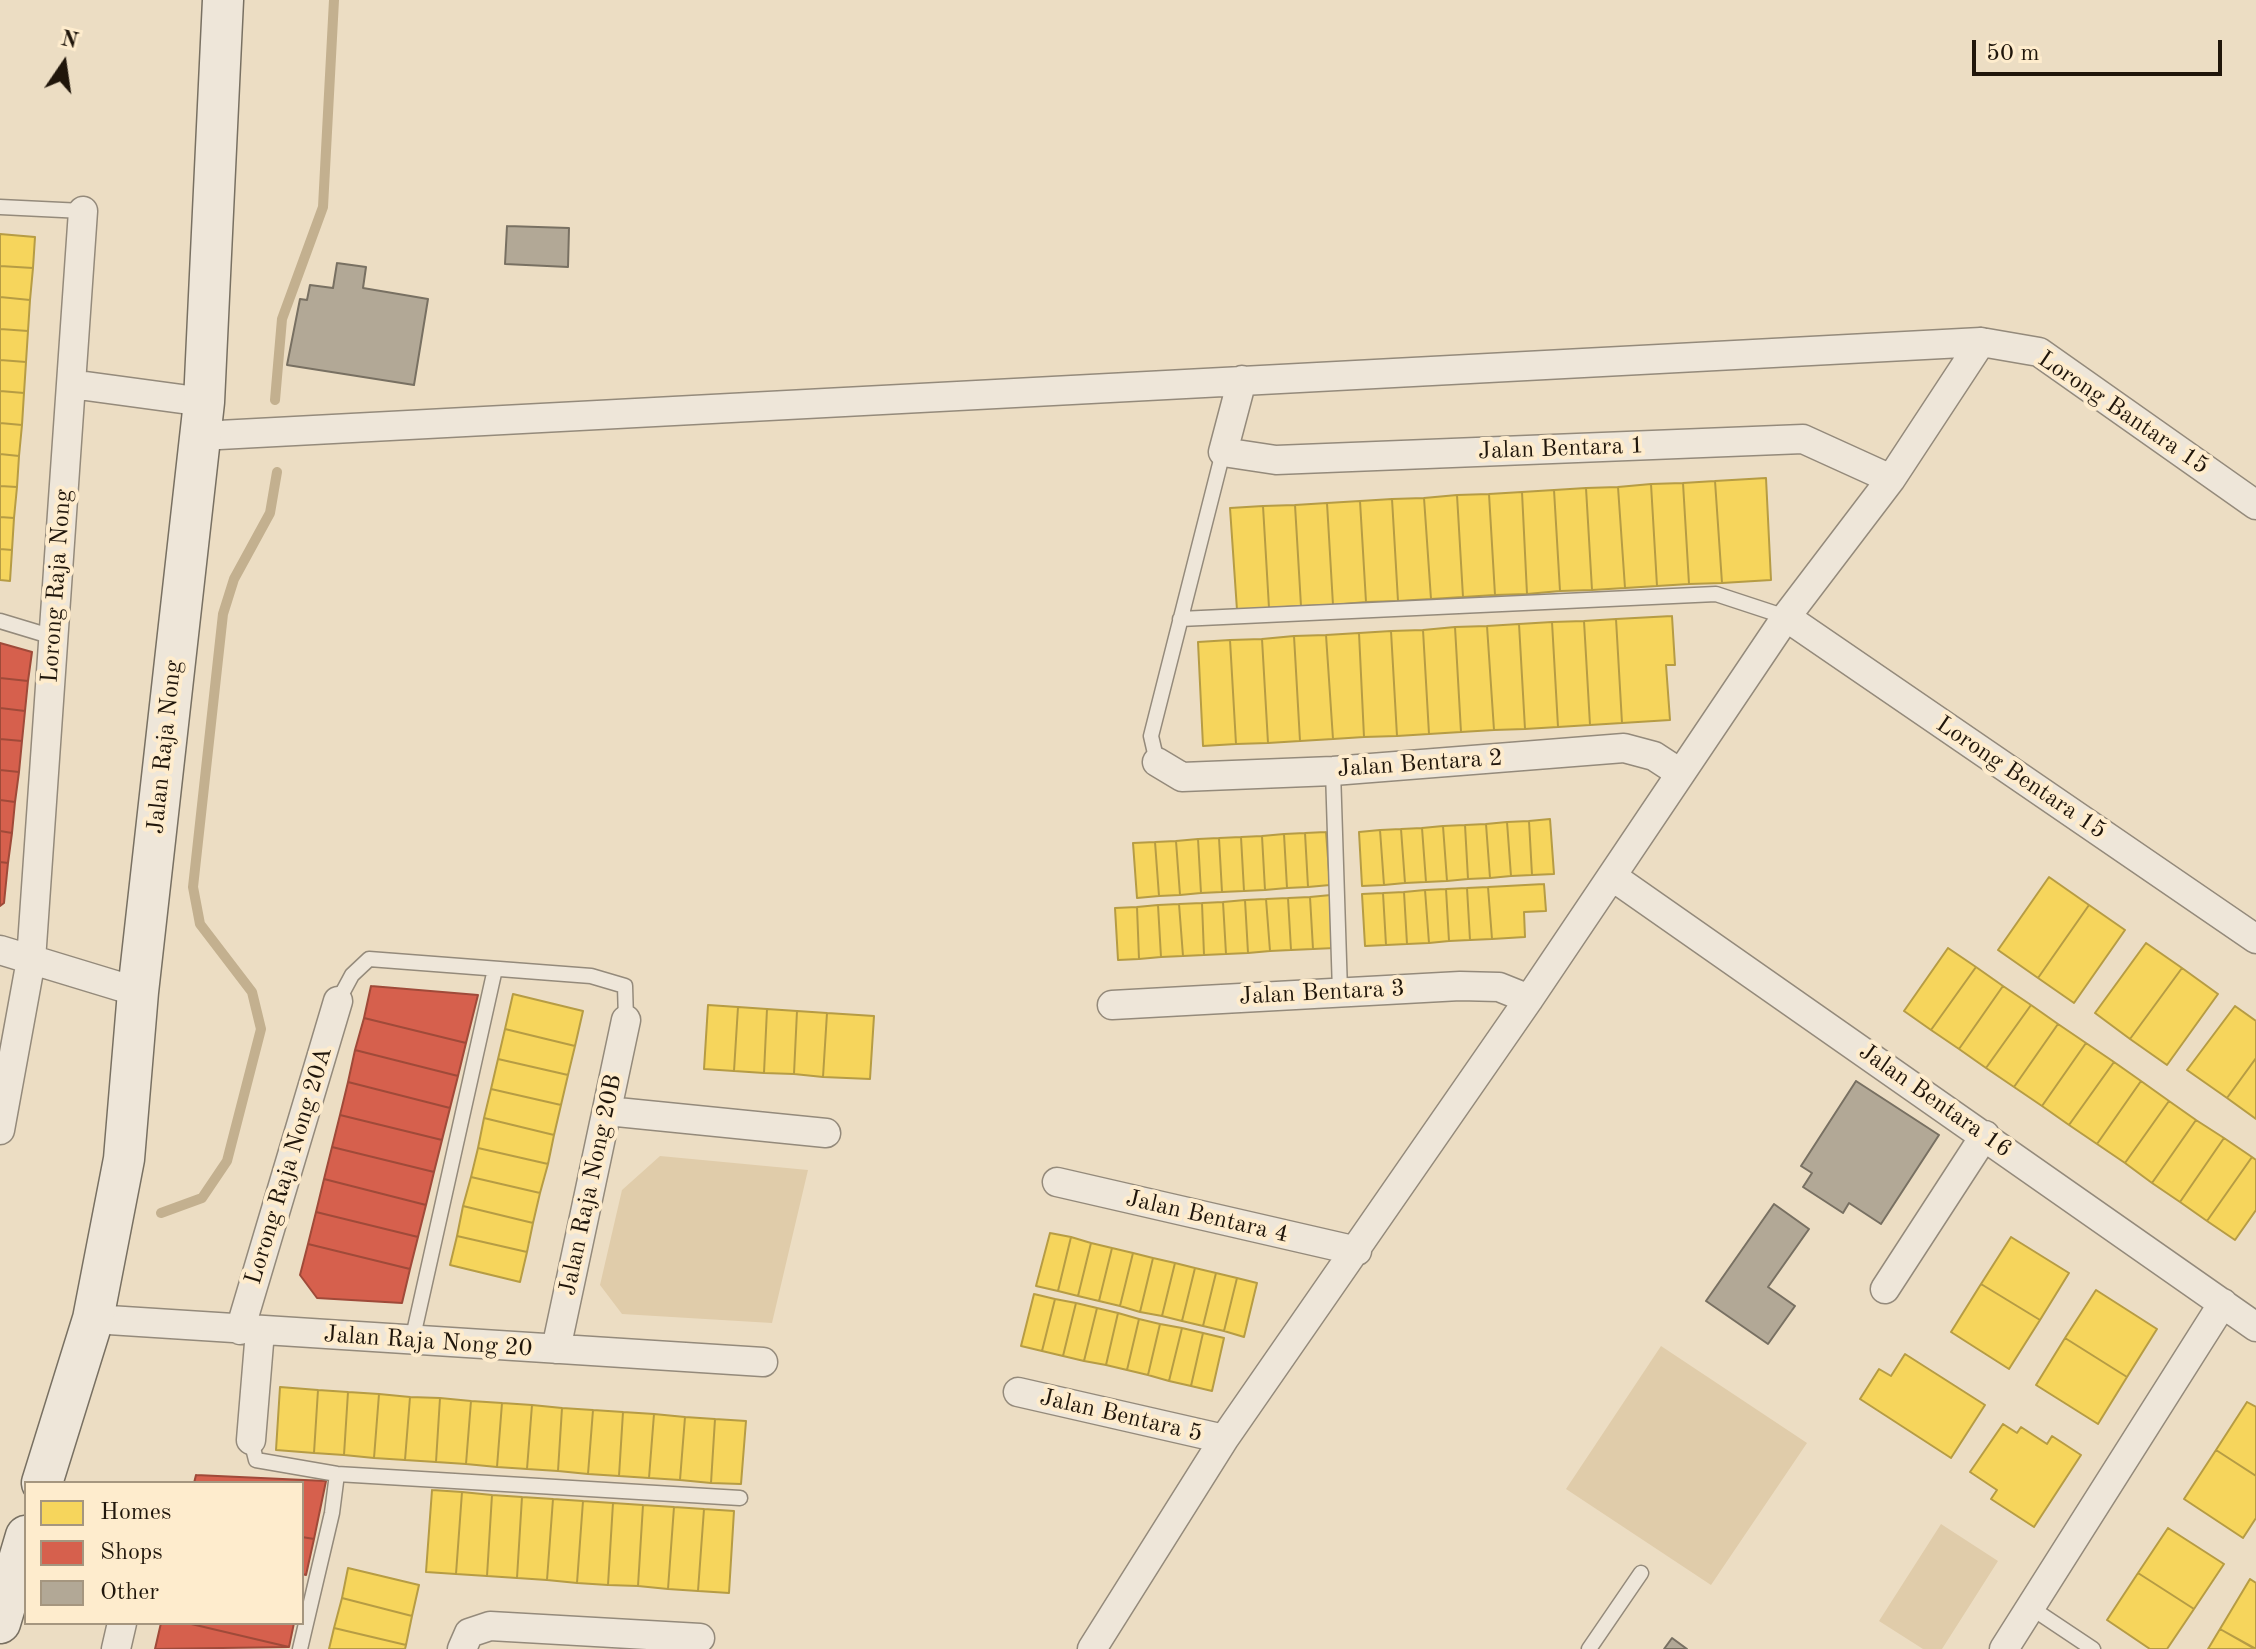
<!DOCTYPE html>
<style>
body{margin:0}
#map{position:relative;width:2256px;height:1649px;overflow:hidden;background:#ecddc3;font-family:"Old Standard TT",serif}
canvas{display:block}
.legend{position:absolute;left:24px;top:1481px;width:280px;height:144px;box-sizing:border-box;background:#feeccd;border:2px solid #a5967f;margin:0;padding:10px 14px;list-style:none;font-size:24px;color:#20160b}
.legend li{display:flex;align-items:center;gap:16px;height:40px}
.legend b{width:40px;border:2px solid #a5967f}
.north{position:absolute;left:24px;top:24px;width:80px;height:80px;-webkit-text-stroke:6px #feeccd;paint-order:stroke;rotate:13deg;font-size:22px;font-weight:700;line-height:32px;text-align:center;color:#20160b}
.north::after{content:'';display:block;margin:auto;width:28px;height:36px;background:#20160b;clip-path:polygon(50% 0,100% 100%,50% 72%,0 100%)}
.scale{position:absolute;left:1972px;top:40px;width:250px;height:36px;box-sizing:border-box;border:4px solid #20160b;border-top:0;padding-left:10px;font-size:24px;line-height:28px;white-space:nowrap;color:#20160b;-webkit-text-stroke:6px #feeccd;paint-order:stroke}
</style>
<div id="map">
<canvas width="2256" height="1649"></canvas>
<ul class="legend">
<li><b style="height:22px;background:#f6d55c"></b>Homes</li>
<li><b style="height:22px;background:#d6604d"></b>Shops</li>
<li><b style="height:22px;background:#b2a896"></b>Other</li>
</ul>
<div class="north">N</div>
<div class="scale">50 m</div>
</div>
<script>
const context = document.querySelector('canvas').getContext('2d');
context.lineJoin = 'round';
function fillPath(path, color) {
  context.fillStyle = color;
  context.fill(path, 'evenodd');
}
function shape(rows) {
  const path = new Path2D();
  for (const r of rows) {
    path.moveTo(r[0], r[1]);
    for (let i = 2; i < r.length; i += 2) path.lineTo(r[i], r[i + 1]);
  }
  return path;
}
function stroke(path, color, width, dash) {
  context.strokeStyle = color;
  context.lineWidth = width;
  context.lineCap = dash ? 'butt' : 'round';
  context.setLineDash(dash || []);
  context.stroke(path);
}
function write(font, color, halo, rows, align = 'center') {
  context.font = font + ' "Old Standard TT",serif';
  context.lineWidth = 8;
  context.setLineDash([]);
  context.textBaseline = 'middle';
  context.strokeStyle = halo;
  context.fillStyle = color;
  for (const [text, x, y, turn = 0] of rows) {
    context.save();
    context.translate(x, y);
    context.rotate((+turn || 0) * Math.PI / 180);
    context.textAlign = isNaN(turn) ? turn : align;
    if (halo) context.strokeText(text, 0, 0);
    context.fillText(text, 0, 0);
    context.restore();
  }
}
fillPath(shape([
 [660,1156,808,1170,772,1323,622,1314,600,1285,622,1190],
 [1661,1346,1807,1443,1711,1585,1566,1489],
 [1941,1524,1998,1561,1942,1649,1923,1649,1879,1621]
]), '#e0ccaa');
const homes = shape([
 [0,234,35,237,33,268,0,266,0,234],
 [0,266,33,268,30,300,0,297,0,266],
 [0,297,30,300,28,331,0,329,0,297],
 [0,329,28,331,26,362,0,360,0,329],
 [0,360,26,362,24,393,0,391,0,360],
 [0,391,24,393,22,425,0,423,0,391],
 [0,423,22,425,19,456,0,454,0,423],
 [0,454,19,456,17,487,0,486,0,454],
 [1766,478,1771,580,1722,583,1715,481,1766,478],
 [1715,481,1722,583,1689,584,1683,483,1715,481],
 [1683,483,1689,584,1657,586,1651,484,1683,483],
 [1651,484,1657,586,1625,588,1618,487,1651,484],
 [0,486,17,487,14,518,0,517,0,486],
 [1618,487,1625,588,1592,590,1586,488,1618,487],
 [1586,488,1592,590,1560,591,1554,490,1586,488],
 [1554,490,1560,591,1527,594,1522,492,1554,490],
 [1522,492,1527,594,1495,595,1489,494,1522,492],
 [1489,494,1495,595,1463,597,1457,495,1489,494],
 [1457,495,1463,597,1431,599,1424,498,1457,495],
 [1424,498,1431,599,1398,601,1392,499,1424,498],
 [1392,499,1398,601,1366,602,1360,501,1392,499],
 [1360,501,1366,602,1333,605,1327,503,1360,501],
 [1327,503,1333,605,1301,606,1295,505,1327,503],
 [1295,505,1301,606,1269,608,1263,506,1295,505],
 [1263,506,1269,608,1237,610,1230,508,1263,506],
 [0,517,14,518,12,550,0,549,0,517],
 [0,549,12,550,10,581,0,580,0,549],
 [1672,616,1675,665,1666,665,1670,720,1622,723,1616,619,1672,616],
 [1616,619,1622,723,1590,725,1584,621,1616,619],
 [1584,621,1590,725,1558,727,1552,622,1584,621],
 [1552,622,1558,727,1525,729,1519,624,1552,622],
 [1519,624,1525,729,1494,730,1487,626,1519,624],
 [1487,626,1494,730,1461,732,1455,627,1487,626],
 [1455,627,1461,732,1429,734,1423,630,1455,627],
 [1423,630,1429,734,1397,736,1391,631,1423,630],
 [1391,631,1397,736,1364,737,1359,633,1391,631],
 [1359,633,1364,737,1333,739,1326,635,1359,633],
 [1326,635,1333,739,1300,741,1294,636,1326,635],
 [1294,636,1300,741,1268,743,1262,639,1294,636],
 [1262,639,1268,743,1236,744,1230,640,1262,639],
 [1230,640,1236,744,1203,746,1198,642,1230,640],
 [1550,819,1554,874,1532,875,1529,821,1550,819],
 [1529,821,1532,875,1511,876,1507,822,1529,821],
 [1507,822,1511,876,1490,878,1486,824,1507,822],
 [1486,824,1490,878,1468,879,1465,825,1486,824],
 [1465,825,1468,879,1447,881,1443,826,1465,825],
 [1443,826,1447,881,1426,882,1422,828,1443,826],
 [1422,828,1426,882,1405,883,1401,829,1422,828],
 [1401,829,1405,883,1384,885,1380,830,1401,829],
 [1380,830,1384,885,1362,886,1359,832,1380,830],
 [1326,832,1330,885,1308,887,1305,833,1326,832],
 [1305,833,1308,887,1287,888,1284,834,1305,833],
 [1284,834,1287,888,1265,890,1262,836,1284,834],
 [1262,836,1265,890,1244,891,1241,837,1262,836],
 [1241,837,1244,891,1222,892,1219,838,1241,837],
 [1219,838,1222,892,1201,893,1198,839,1219,838],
 [1198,839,1201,893,1180,895,1176,841,1198,839],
 [1176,841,1180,895,1159,896,1155,842,1176,841],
 [1155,842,1159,896,1137,898,1133,843,1155,842],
 [2049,877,2089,905,2038,978,1998,950,2049,877],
 [1544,884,1546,911,1524,912,1525,937,1492,939,1488,887,1544,884],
 [1488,887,1492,939,1470,940,1467,888,1488,887],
 [1467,888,1470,940,1449,941,1446,889,1467,888],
 [1446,889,1449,941,1429,943,1425,890,1446,889],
 [1425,890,1429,943,1407,944,1404,892,1425,890],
 [1404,892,1407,944,1386,945,1383,893,1404,892],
 [1383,893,1386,945,1365,946,1362,894,1383,893],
 [1331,895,1335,948,1313,949,1310,897,1331,895],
 [1310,897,1313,949,1291,950,1288,898,1310,897],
 [1288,898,1291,950,1270,951,1266,899,1288,898],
 [1266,899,1270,951,1248,953,1245,900,1266,899],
 [1245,900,1248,953,1226,954,1223,902,1245,900],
 [1223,902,1226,954,1204,955,1202,903,1223,902],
 [1202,903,1204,955,1183,956,1179,904,1202,903],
 [1179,904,1183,956,1161,957,1158,905,1179,904],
 [1158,905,1161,957,1139,959,1137,907,1158,905],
 [2089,905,2125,930,2074,1003,2038,978,2089,905],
 [1137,907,1139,959,1118,960,1115,908,1137,907],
 [2146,943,2182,968,2130,1039,2095,1013,2146,943],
 [1948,948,1976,967,1931,1030,1904,1011,1948,948],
 [1976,967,2003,986,1959,1049,1931,1030,1976,967],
 [2182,968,2218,994,2167,1065,2130,1039,2182,968],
 [2003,986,2031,1005,1986,1068,1959,1049,2003,986],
 [513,994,583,1011,575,1046,505,1029,513,994],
 [708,1005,738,1007,734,1071,704,1069,708,1005],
 [2031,1005,2058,1024,2014,1087,1986,1068,2031,1005],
 [2235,1006,2256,1021,2256,1058,2227,1098,2187,1070,2235,1006],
 [738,1007,767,1009,764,1073,734,1071,738,1007],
 [767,1009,797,1011,794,1074,764,1073,767,1009],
 [797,1011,827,1013,823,1077,794,1074,797,1011],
 [827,1013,874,1016,870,1079,823,1077,827,1013],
 [2058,1024,2086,1043,2042,1106,2014,1087,2058,1024],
 [505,1029,575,1046,568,1075,498,1059,505,1029],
 [2086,1043,2114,1062,2069,1125,2042,1106,2086,1043],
 [2256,1058,2256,1119,2227,1098,2256,1058],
 [498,1059,568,1075,561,1105,491,1089,498,1059],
 [2114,1062,2141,1081,2097,1144,2069,1125,2114,1062],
 [2141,1081,2169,1101,2125,1163,2097,1144,2141,1081],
 [491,1089,561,1105,554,1135,484,1118,491,1089],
 [2169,1101,2196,1120,2152,1183,2125,1163,2169,1101],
 [484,1118,554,1135,548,1164,478,1148,484,1118],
 [2196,1120,2224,1138,2180,1202,2152,1183,2196,1120],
 [2224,1138,2252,1157,2207,1221,2180,1202,2224,1138],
 [478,1148,548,1164,540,1193,471,1177,478,1148],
 [2252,1157,2256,1160,2256,1210,2235,1240,2207,1221,2252,1157],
 [471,1177,540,1193,533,1223,463,1206,471,1177],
 [463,1206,533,1223,527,1252,457,1236,463,1206],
 [1050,1233,1071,1237,1058,1291,1036,1286,1050,1233],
 [457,1236,527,1252,520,1282,450,1265,457,1236],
 [1071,1237,1091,1243,1078,1296,1058,1291,1071,1237],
 [2011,1237,2069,1273,2040,1320,1981,1284,2011,1237],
 [1091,1243,1112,1248,1099,1301,1078,1296,1091,1243],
 [1112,1248,1133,1253,1120,1306,1099,1301,1112,1248],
 [1133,1253,1153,1258,1140,1312,1120,1306,1133,1253],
 [1153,1258,1175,1263,1162,1316,1140,1312,1153,1258],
 [1175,1263,1195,1268,1182,1321,1162,1316,1175,1263],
 [1195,1268,1216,1273,1203,1326,1182,1321,1195,1268],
 [1216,1273,1237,1278,1224,1331,1203,1326,1216,1273],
 [1237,1278,1257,1283,1244,1337,1224,1331,1237,1278],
 [1981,1284,2040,1320,2009,1369,1951,1332,1981,1284],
 [2096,1290,2157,1329,2127,1377,2065,1338,2096,1290],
 [1034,1294,1055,1299,1042,1351,1021,1346,1034,1294],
 [1055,1299,1076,1303,1063,1356,1042,1351,1055,1299],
 [1076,1303,1097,1308,1084,1361,1063,1356,1076,1303],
 [1097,1308,1118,1313,1106,1365,1084,1361,1097,1308],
 [1118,1313,1139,1319,1127,1370,1106,1365,1118,1313],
 [1139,1319,1160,1324,1148,1375,1127,1370,1139,1319],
 [1160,1324,1182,1328,1169,1381,1148,1375,1160,1324],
 [1182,1328,1203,1333,1191,1386,1169,1381,1182,1328],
 [1203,1333,1224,1338,1212,1391,1191,1386,1203,1333],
 [2065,1338,2127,1377,2098,1424,2036,1385,2065,1338],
 [1905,1354,1985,1405,1951,1458,1860,1399,1879,1369,1891,1376,1905,1354],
 [280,1387,318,1390,314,1453,276,1450,280,1387],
 [318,1390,348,1392,344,1455,314,1453,318,1390],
 [348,1392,379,1394,374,1458,344,1455,348,1392],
 [379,1394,410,1397,405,1460,374,1458,379,1394],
 [410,1397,440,1398,436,1462,405,1460,410,1397],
 [440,1398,471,1401,466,1464,436,1462,440,1398],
 [471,1401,502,1403,497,1467,466,1464,471,1401],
 [2247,1402,2256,1407,2256,1476,2216,1450,2247,1402],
 [502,1403,532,1405,527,1469,497,1467,502,1403],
 [532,1405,562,1408,558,1471,527,1469,532,1405],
 [562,1408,593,1410,588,1474,558,1471,562,1408],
 [593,1410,623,1412,619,1476,588,1474,593,1410],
 [623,1412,654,1414,649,1478,619,1476,623,1412],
 [654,1414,685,1417,680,1480,649,1478,654,1414],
 [685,1417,715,1419,711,1483,680,1480,685,1417],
 [715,1419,746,1421,741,1484,711,1483,715,1419],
 [2003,1424,2017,1433,2021,1427,2047,1444,2052,1436,2081,1455,2034,1527,1991,1499,1997,1490,1970,1472,2003,1424],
 [2216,1450,2256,1476,2256,1518,2243,1538,2184,1499,2216,1450],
 [432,1490,462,1492,456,1574,426,1572,432,1490],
 [462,1492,492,1495,487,1576,456,1574,462,1492],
 [492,1495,522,1497,517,1578,487,1576,492,1495],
 [522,1497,553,1499,547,1580,517,1578,522,1497],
 [553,1499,583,1501,577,1583,547,1580,553,1499],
 [583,1501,613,1503,608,1585,577,1583,583,1501],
 [613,1503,643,1505,638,1586,608,1585,613,1503],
 [643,1505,674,1507,668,1589,638,1586,643,1505],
 [674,1507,704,1509,698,1591,668,1589,674,1507],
 [704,1509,734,1511,729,1593,698,1591,704,1509],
 [2168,1528,2224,1564,2194,1609,2138,1573,2168,1528],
 [348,1568,419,1585,412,1616,342,1598,348,1568],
 [2138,1573,2194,1609,2167,1649,2150,1649,2107,1620,2138,1573],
 [2250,1579,2256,1583,2256,1649,2220,1629,2250,1579],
 [342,1598,412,1616,406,1645,334,1628,342,1598],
 [334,1628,406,1645,405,1649,329,1649,334,1628],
 [2220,1629,2255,1649,2208,1649,2220,1629]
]);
fillPath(homes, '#f6d55c');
stroke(homes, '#b69c44', 2);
const shops = shape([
 [0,643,32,652,28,681,0,678,0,643],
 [0,678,28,681,25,711,0,708,0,678],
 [0,708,25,711,22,741,0,739,0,708],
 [0,739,22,741,19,772,0,770,0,739],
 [0,770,19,772,15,802,0,800,0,770],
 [0,800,15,802,12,833,0,831,0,800],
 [0,831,12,833,8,863,0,862,0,831],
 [0,862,8,863,4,903,0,906,0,862],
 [371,986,478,995,466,1043,364,1018,371,986],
 [364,1018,466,1043,458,1076,355,1050,364,1018],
 [355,1050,458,1076,450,1108,348,1082,355,1050],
 [348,1082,450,1108,442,1140,340,1115,348,1082],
 [340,1115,442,1140,434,1172,332,1147,340,1115],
 [332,1147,434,1172,426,1205,324,1179,332,1147],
 [324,1179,426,1205,418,1237,316,1212,324,1179],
 [316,1212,418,1237,410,1269,308,1244,316,1212],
 [308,1244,410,1269,402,1303,317,1298,300,1275,308,1244],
 [196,1475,326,1481,314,1539,302,1537,302,1483,194,1483,196,1475],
 [302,1537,314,1539,306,1575,302,1574,302,1537],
 [161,1623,187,1623,289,1647,155,1649,161,1623],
 [187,1623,294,1623,289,1647,187,1623]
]);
fillPath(shops, '#d6604d');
stroke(shops, '#9f4a39', 2);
stroke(shape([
 [275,400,282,319,323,207,334,0],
 [161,1213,202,1198,227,1161,261,1029,252,992,200,924,193,887,223,614,234,579,270,513,277,472]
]), '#c3b08f', 10);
const building = shape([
 [507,226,569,228,568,267,505,264,507,226],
 [337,263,366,267,363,288,428,299,414,385,287,365,300,299,307,300,310,285,333,288,337,263],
 [1856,1081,1939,1135,1881,1224,1849,1203,1843,1213,1803,1187,1812,1173,1801,1166,1856,1081],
 [1774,1204,1809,1229,1768,1287,1795,1306,1768,1344,1706,1301,1774,1204],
 [1672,1638,1687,1649,1664,1649,1672,1638]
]);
fillPath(building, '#b2a896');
stroke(building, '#787062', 2);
const service = shape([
 [0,207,83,211],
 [1180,619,1716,594,1786,617],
 [0,621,53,637],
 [1157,762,1151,736,1223,452],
 [1333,771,1340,992],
 [338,1001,352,975,369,959,591,976,625,986,626,1020],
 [412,1341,495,969],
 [251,1440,256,1460,337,1474,740,1498],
 [2030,1607,2093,1649],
 [300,1649,332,1513,337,1474],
 [1589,1649,1641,1573]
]);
const minor = shape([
 [1242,380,1223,452,1276,460,1803,439,1891,479],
 [71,384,204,402],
 [200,436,1981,342,2039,352,2256,505],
 [1786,617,2256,939],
 [1157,762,1182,777,1333,771,1624,748,1654,756,1680,773],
 [1613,877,2256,1327],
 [0,950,138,992],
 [1112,1005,1460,986,1499,987,1529,999],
 [607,1111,826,1133],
 [0,1130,31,960,83,211],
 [1057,1182,1357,1251],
 [1885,1289,1985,1135],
 [93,1319,763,1362],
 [240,1330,338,1001],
 [556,1349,626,1020],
 [1018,1392,1224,1439],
 [251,1440,260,1331],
 [116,1649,122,1623],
 [462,1649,469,1633,490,1626,700,1638],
 [1092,1649,1224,1439,1529,999,1786,617,1891,479,1981,342],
 [2004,1649,2223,1303]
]);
const secondary = shape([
 [42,1483,93,1319,124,1159,138,992,204,402,223,0],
 [0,1623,26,1536]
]);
stroke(service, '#948a7b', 17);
stroke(minor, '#948a7b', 31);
stroke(secondary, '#787062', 43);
stroke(service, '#eee6d9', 14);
stroke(minor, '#eee6d9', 28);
stroke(secondary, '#eee6d9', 40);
write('24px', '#20160b', '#feeccd', [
 ["Lorong Bantara 15",2123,413,34],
 ["Jalan Bentara 1",1561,449,-2],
 ["Lorong Raja Nong",57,586,-86],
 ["Jalan Raja Nong",165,747,-84],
 ["Jalan Bentara 2",1420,764,-4],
 ["Lorong Bentara 15",2021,778,34],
 ["Jalan Bentara 3",1322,993,-3],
 ["Jalan Bentara 16",1935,1101,35],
 ["Lorong Raja Nong 20A",289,1166,-73],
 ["Jalan Raja Nong 20B",591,1185,-78],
 ["Jalan Bentara 4",1207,1217,13],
 ["Jalan Raja Nong 20",428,1342,4],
 ["Jalan Bentara 5",1121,1416,13]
]);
</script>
